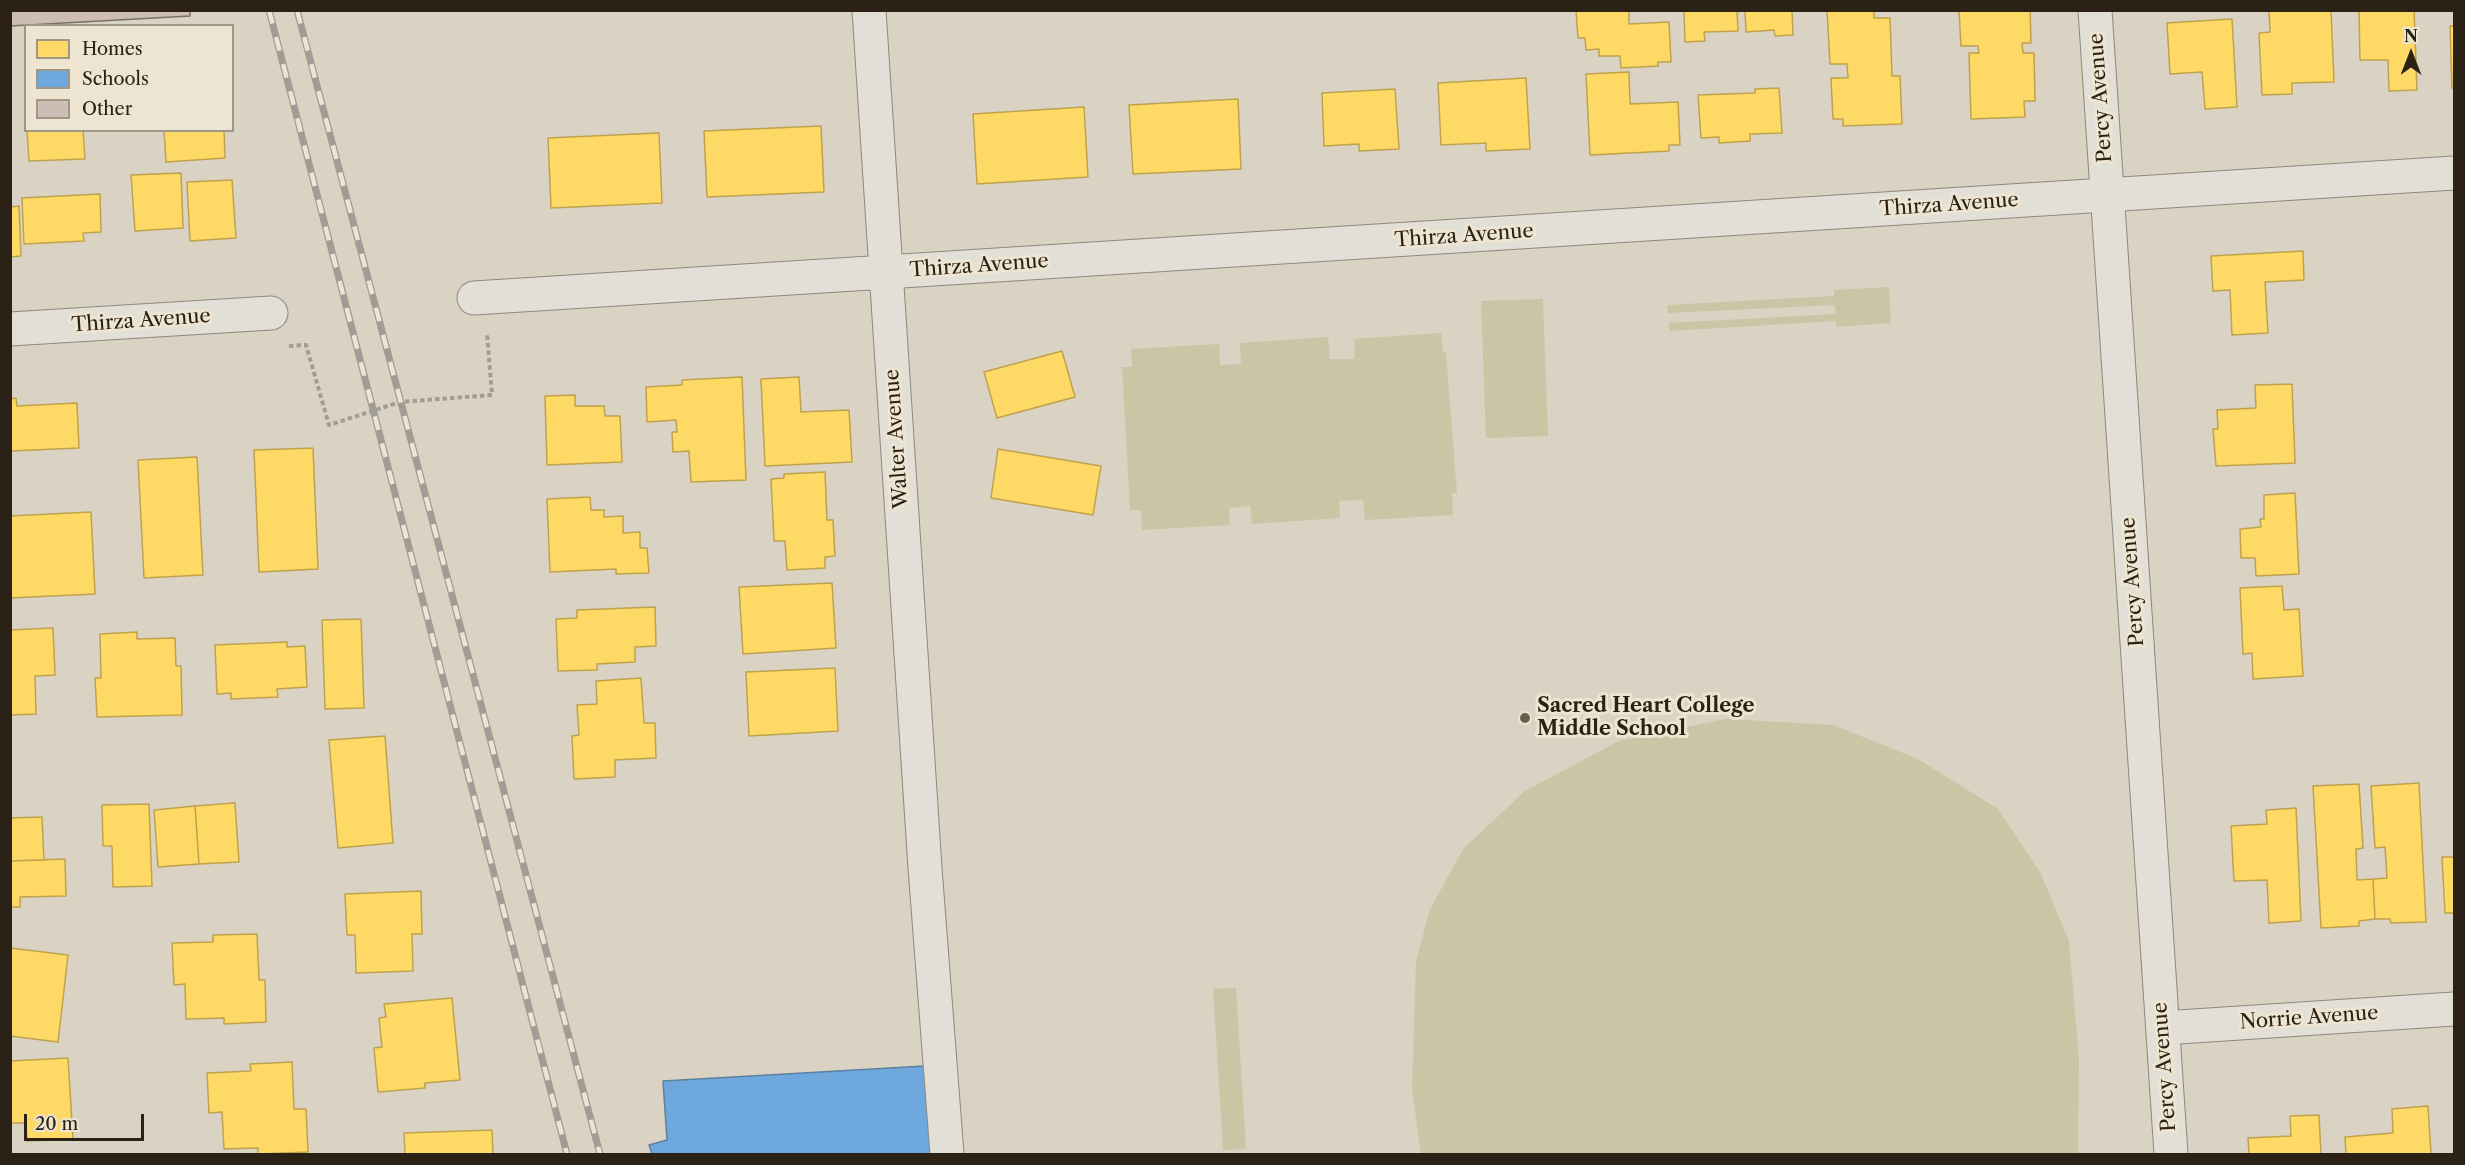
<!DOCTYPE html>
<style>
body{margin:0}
#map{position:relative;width:2465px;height:1165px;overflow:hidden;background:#dad2c3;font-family:"Libre Caslon Text",serif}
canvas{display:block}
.frame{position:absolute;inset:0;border:12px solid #2b2114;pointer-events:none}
.legend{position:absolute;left:24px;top:24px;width:210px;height:108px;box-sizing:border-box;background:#ede4d2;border:2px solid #9f9686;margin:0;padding:8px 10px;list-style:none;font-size:18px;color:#2b2114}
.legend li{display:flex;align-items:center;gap:12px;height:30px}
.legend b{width:30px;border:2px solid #9f9686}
.north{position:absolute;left:2381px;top:24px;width:60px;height:60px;-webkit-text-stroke:4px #ede4d2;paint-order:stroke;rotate:0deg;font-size:16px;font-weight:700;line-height:24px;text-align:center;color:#2b2114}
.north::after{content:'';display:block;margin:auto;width:21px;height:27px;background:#2b2114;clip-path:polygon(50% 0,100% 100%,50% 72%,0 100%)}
.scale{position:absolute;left:24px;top:1114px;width:120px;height:27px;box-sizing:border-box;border:3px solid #2b2114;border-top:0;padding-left:8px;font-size:18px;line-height:21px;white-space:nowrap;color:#2b2114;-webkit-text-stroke:4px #ede4d2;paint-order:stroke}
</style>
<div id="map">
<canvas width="2465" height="1165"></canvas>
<div class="frame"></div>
<ul class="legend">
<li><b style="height:16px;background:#ffd966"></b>Homes</li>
<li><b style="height:16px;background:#6fa8dc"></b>Schools</li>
<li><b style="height:16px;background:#cebdb4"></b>Other</li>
</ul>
<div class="north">N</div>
<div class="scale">20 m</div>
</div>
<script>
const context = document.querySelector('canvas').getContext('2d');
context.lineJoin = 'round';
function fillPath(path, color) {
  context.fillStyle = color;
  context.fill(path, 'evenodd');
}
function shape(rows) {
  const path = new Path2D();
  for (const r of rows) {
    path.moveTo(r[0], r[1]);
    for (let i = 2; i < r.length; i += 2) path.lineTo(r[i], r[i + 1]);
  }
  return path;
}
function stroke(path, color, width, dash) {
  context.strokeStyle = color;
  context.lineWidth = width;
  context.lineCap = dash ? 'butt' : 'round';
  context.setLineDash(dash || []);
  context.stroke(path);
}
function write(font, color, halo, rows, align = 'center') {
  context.font = font + ' "Libre Caslon Text",serif';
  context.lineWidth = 6;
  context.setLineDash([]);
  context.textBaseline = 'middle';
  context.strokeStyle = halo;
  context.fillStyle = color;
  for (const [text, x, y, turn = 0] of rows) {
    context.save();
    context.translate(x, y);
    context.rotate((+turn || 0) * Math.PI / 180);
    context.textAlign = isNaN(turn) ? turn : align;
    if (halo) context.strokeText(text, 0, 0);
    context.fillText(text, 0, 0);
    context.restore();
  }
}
fillPath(shape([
 [1889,287,1891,323,1836,327,1836,321,1669,331,1669,323,1835,314,1835,305,1668,313,1667,305,1834,296,1834,290],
 [1543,299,1548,436,1486,438,1481,301],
 [1441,333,1443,352,1446,352,1457,493,1452,493,1453,515,1365,520,1363,500,1339,501,1340,518,1252,524,1250,506,1229,508,1230,525,1142,530,1141,510,1130,510,1122,367,1132,367,1131,349,1219,344,1220,365,1241,364,1240,343,1328,337,1330,359,1355,359,1354,339],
 [1726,719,1833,725,1918,759,1998,809,2040,872,2069,941,2079,1060,2078,1154,1421,1154,1412,1089,1416,962,1430,909,1464,848,1525,791,1619,741],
 [1236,988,1246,1149,1223,1150,1213,989]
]), '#c8c6a5');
const homes = shape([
 [1576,10,1629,10,1629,24,1669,22,1671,62,1658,62,1658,66,1621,68,1620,56,1599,56,1599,49,1586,50,1585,38,1578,38,1576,10],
 [1684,10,1737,10,1738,31,1704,32,1705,41,1685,42,1684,10],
 [1745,10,1792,10,1793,35,1775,36,1774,30,1746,32,1745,10],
 [1827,10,1874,10,1874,18,1890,18,1892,76,1900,76,1902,124,1843,126,1843,119,1833,119,1831,78,1848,78,1847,64,1830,64,1827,10],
 [1959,10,2030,10,2031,43,2022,43,2023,53,2034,53,2035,101,2024,101,2025,117,1971,119,1969,53,1979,53,1978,46,1961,46,1959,10],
 [2269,10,2331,10,2334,82,2292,83,2292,94,2262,95,2259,33,2270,32,2269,10],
 [2359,10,2414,10,2417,90,2389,91,2388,60,2360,60,2359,10],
 [2232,19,2237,107,2205,109,2202,72,2170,74,2167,23,2232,19],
 [2450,26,2454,26,2454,88,2452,88,2450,26],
 [1629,72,1630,104,1678,102,1680,145,1669,145,1669,151,1590,155,1586,74,1629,72],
 [1526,78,1530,149,1486,151,1486,143,1441,145,1438,83,1526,78],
 [1779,88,1782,133,1750,134,1750,141,1719,143,1719,137,1701,138,1698,95,1755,93,1755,89,1779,88],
 [1395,89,1399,149,1359,151,1359,144,1324,146,1322,93,1395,89],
 [1238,99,1241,169,1133,174,1129,105,1238,99],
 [1084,107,1088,177,977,184,973,114,1084,107],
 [821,126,824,192,707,197,704,131,821,126],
 [27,130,83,130,85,159,29,161,27,130],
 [164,130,224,130,225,158,166,162,164,130],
 [659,133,662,203,551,208,548,138,659,133],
 [181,173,183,228,135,231,131,175,181,173],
 [232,180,236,238,190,241,187,182,232,180],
 [100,194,101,232,83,233,84,241,24,244,22,198,100,194],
 [19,206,21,256,10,257,10,207,19,206],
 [2303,251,2304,280,2265,282,2268,333,2232,335,2230,290,2213,291,2211,256,2303,251],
 [1062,351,1075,397,997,418,984,372,1062,351],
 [742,377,746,480,691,482,689,451,673,452,672,432,677,432,676,420,647,422,646,387,682,385,682,380,742,377],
 [799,377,801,412,849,410,852,462,765,466,761,379,799,377],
 [2292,384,2295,463,2216,466,2213,429,2218,429,2217,410,2256,408,2255,385,2292,384],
 [575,395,575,406,604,406,605,416,620,416,622,462,547,465,545,396,575,395],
 [16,398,17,406,77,403,79,448,10,451,10,399,16,398],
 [313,448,318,569,259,572,254,450,313,448],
 [998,449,1101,466,1093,515,991,498,998,449],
 [197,457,203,575,144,578,138,460,197,457],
 [825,472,827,520,833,520,835,556,825,557,825,568,787,570,785,541,774,541,771,479,784,478,784,474,825,472],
 [2295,493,2299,574,2256,576,2255,558,2241,558,2240,529,2261,527,2260,519,2264,519,2264,495,2295,493],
 [590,497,591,510,604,510,604,517,623,516,623,533,640,532,640,548,647,548,649,573,616,574,616,569,550,572,547,499,590,497],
 [91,512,95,594,10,598,10,516,91,512],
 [832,583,836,648,743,654,739,587,832,583],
 [2282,586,2284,610,2299,609,2303,676,2253,679,2252,653,2243,654,2240,588,2282,586],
 [655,607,656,646,635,647,635,662,597,664,597,670,558,671,556,619,577,618,577,610,655,607],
 [361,619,364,708,325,709,322,620,361,619],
 [53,628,55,675,35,676,36,714,10,715,10,630,53,628],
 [137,632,137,639,175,638,176,666,181,666,182,715,97,717,95,678,101,678,100,634,137,632],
 [287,642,287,647,305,646,307,687,277,689,278,697,231,699,231,693,217,694,215,645,287,642],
 [835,668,838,731,749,736,746,672,835,668],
 [641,678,644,723,655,723,656,758,615,760,615,777,574,779,572,736,579,735,577,705,597,704,596,681,641,678],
 [385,736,393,843,338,848,329,740,385,736],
 [2419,783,2426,922,2391,923,2390,919,2375,919,2373,879,2387,878,2385,847,2375,848,2371,786,2419,783],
 [2359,784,2363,848,2356,849,2357,880,2373,879,2375,919,2359,921,2359,926,2321,928,2313,786,2359,784],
 [235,803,239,862,199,864,195,806,235,803],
 [149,804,152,886,113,887,112,846,103,846,102,805,149,804],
 [195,806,199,864,158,867,154,810,195,806],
 [2296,808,2301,921,2269,923,2267,880,2234,881,2231,826,2267,824,2266,810,2296,808],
 [42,817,44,860,10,861,10,818,42,817],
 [2442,857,2454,857,2454,913,2445,913,2442,857],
 [65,859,66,896,20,897,20,907,10,907,10,861,65,859],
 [421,891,422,934,412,934,413,971,356,973,355,935,347,935,345,894,421,891],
 [257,934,259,980,265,980,266,1022,224,1024,224,1018,186,1019,185,984,174,985,172,943,213,942,213,935,257,934],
 [10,948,68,955,58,1042,10,1036,10,948],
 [452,998,460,1080,425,1083,425,1088,378,1092,374,1048,382,1047,379,1018,386,1017,384,1004,452,998],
 [68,1058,73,1139,27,1141,26,1123,10,1123,10,1061,68,1058],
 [292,1062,294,1109,306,1109,308,1152,258,1154,258,1148,224,1149,222,1112,209,1113,207,1073,251,1071,250,1064,292,1062],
 [2428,1106,2431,1154,2346,1154,2345,1137,2393,1133,2392,1109,2428,1106],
 [2319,1115,2321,1154,2249,1154,2248,1138,2291,1136,2290,1116,2319,1115],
 [492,1130,493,1154,405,1154,404,1133,492,1130]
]);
fillPath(homes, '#ffd966');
stroke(homes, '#bfa24d', 1.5);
const schools = shape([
 [925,1066,932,1154,652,1154,649,1145,667,1140,663,1081,925,1066]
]);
fillPath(schools, '#6fa8dc');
stroke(schools, '#5b80a0', 1.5);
const building = shape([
 [10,10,190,10,190,16,10,26,10,10]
]);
fillPath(building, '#cebdb4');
stroke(building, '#767067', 1.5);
const minor = shape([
 [869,10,925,868,947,1154],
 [2095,10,2171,1154],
 [474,298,2454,173],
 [10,329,271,313],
 [2163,1028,2454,1009]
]);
stroke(minor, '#8e887e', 35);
stroke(shape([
 [289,346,306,345,329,425,400,402,492,395,487,333]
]), '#a19d96', 4, [4.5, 3]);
stroke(minor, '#e2dfd7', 33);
const rail = shape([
 [269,10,567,1154],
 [297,10,600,1154]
]);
stroke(rail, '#a19d96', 7);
stroke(rail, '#ede4d2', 4.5, [14]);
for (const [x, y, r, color] of [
 [1525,718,6,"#685f51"]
]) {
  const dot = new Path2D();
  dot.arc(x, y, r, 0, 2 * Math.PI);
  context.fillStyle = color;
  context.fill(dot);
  stroke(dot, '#ede4d2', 2);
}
write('20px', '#2b2114', '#ede4d2', [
 ["Percy Avenue",2101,98,-94],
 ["Thirza Avenue",1949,205,-4],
 ["Thirza Avenue",1464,236,-4],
 ["Thirza Avenue",979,266,-4],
 ["Thirza Avenue",141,321,-4],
 ["Walter Avenue",897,439,-94],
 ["Percy Avenue",2133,582,-94],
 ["Norrie Avenue",2309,1018,-4],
 ["Percy Avenue",2165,1067,-94]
]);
write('bold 20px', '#2b2114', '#ede4d2', [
 ["Sacred Heart College",1537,706],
 ["Middle School",1537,729]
], 'left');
</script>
